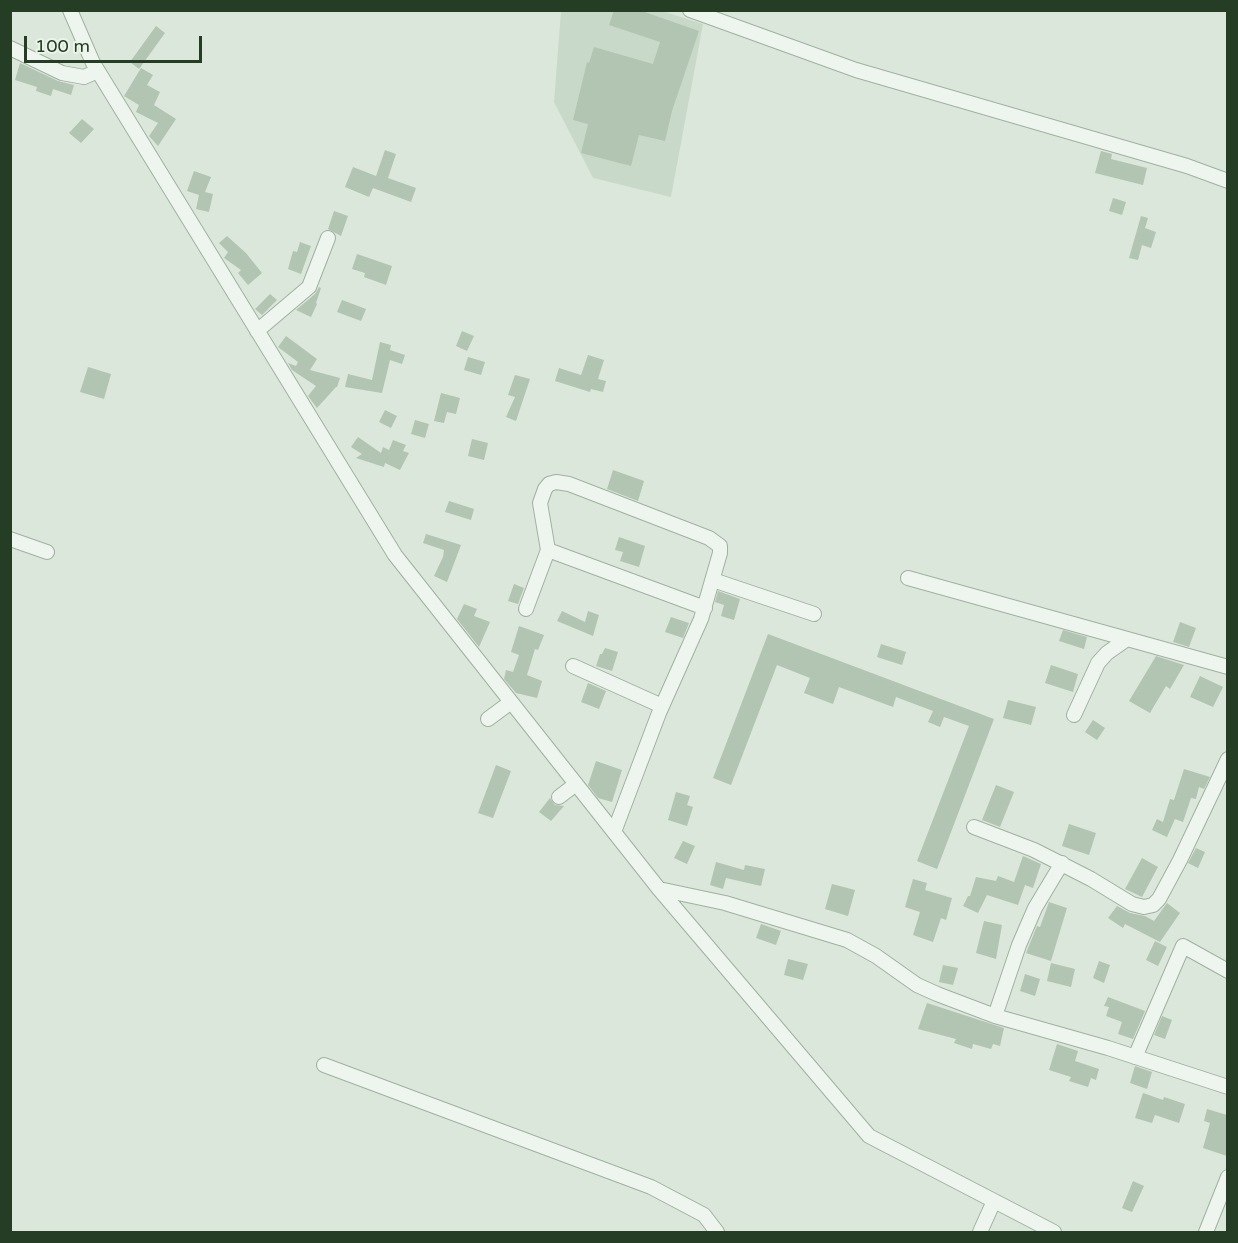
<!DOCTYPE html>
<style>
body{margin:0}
#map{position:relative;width:1238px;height:1243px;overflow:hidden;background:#dbe7db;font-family:"Varela Round",sans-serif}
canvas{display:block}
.frame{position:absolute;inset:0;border:12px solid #243d24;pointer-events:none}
.scale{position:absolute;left:24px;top:36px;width:178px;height:27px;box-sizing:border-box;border:3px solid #243d24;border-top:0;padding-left:8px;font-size:18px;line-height:21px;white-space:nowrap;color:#243d24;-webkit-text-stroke:4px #eaf4ea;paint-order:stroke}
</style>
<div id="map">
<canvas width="1238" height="1243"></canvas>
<div class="frame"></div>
<div class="scale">100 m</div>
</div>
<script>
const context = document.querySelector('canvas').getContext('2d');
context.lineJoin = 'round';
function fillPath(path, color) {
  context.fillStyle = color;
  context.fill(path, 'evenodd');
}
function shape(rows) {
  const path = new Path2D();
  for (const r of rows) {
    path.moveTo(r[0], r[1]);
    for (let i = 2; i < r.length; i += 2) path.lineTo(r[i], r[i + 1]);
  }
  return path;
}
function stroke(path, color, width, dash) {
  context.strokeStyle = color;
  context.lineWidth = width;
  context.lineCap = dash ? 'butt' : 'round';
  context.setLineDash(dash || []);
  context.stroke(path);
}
fillPath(shape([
 [561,11,662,11,703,24,671,197,593,178,554,102]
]), '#c9d9c9');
fillPath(shape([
 [614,10,639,10,699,31,672,111,665,141,639,135,631,166,581,153,588,124,573,120,587,62,589,63,594,47,653,64,660,42,609,25],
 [156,26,165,33,139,69,130,62],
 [20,63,58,81,74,85,71,95,53,89,51,96,36,91,37,87,15,80],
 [141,68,153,75,147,85,160,92,154,105,176,119,158,146,149,136,158,123,136,112,139,105,124,96],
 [82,119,94,129,81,143,69,133],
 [385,150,396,154,388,178,416,188,411,202,373,188,369,197,345,187,353,167,376,176],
 [1101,151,1112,154,1111,159,1147,168,1143,185,1095,173],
 [194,171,211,177,205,192,213,194,209,212,196,209,199,195,187,191],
 [1113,198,1126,202,1122,215,1109,211],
 [334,211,348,216,341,236,328,229],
 [1141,216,1148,218,1145,228,1156,232,1151,248,1142,245,1138,260,1129,258],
 [227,236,246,253,262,273,248,285,238,273,241,270,224,258,228,252,219,243],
 [300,242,311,246,301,274,288,269,293,251,297,252],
 [357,254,392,266,386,285,364,277,365,273,352,269],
 [319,287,321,288,316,303,317,304,311,317,296,310,315,294],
 [270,294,277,300,262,315,255,309],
 [342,300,366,309,361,321,337,312],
 [462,331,474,336,467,351,456,346],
 [286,336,317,359,310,370,340,378,337,387,336,387,317,408,308,396,316,386,292,370,288,363,296,366,298,362,278,347],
 [380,342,391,345,390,350,405,355,402,364,390,360,382,393,345,387,348,374,372,380],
 [588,355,604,360,598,379,606,381,603,392,591,389,590,392,555,381,559,368,581,375],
 [468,357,485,362,481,375,464,370],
 [88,367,111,374,104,399,80,392],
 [515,375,530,379,516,421,506,417,515,397,508,395],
 [441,393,460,398,456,414,447,412,444,423,434,421],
 [385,410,397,416,391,428,379,422],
 [415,420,429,424,425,438,411,434],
 [358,437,381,453,383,447,389,450,393,440,406,445,403,451,409,453,400,470,385,463,384,467,356,458,362,454,351,447],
 [472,439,488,443,484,460,468,456],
 [613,470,644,481,638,501,607,489],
 [449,501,474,509,471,520,445,512],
 [426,534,461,545,447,582,434,576,443,557,444,550,423,543],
 [619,537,645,546,639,567,620,561,623,552,615,550],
 [514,584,524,588,518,604,508,601],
 [718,591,740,599,734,620,721,616,724,605,715,602],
 [464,604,477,609,474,616,490,622,479,647,457,619],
 [562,611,585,622,588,611,599,615,593,636,557,621],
 [671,617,689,623,683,638,665,632],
 [1180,622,1196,628,1189,647,1173,642],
 [519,626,544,635,538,650,535,649,527,675,542,681,537,698,516,693,504,679,506,670,513,672,519,655,511,652],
 [1063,630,1087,637,1084,649,1059,641],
 [768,634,994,719,937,869,917,861,969,726,944,717,940,727,928,722,933,711,896,697,893,707,839,687,833,704,804,693,810,678,777,665,731,785,713,778],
 [881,644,906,652,902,665,877,657],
 [605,648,618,652,612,671,596,666,600,654,602,654],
 [1156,656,1184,665,1170,689,1166,686,1150,713,1129,701],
 [1051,665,1078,674,1073,692,1045,683],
 [1200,676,1223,687,1213,707,1190,697],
 [588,683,606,691,599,709,581,702],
 [1008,700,1036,707,1031,725,1003,718],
 [1093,720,1105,728,1097,740,1085,732],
 [596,761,622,770,612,802,598,798,588,785],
 [496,765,511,771,493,818,478,813],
 [1184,769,1210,777,1204,789,1199,787,1196,799,1191,798,1183,822,1175,819,1167,837,1152,830,1157,819,1163,822,1170,799,1174,800],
 [996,785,1014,792,1000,827,982,820],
 [676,792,690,796,687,805,693,807,687,826,668,820],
 [550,798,555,805,564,806,551,821,539,812],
 [1069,824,1096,833,1089,855,1062,846],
 [683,841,695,846,687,864,674,858],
 [1196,848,1205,852,1198,868,1188,863],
 [1023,856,1041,864,1033,888,1025,885,1018,905,987,895,978,913,963,906,968,896,970,896,976,877,996,881,998,876,1014,882],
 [1142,858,1158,867,1142,897,1125,889],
 [716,862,744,870,745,865,765,869,761,886,726,878,723,889,710,885],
 [913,879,927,883,925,890,952,898,946,920,941,918,933,942,913,935,920,912,905,907],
 [832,884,855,890,848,916,825,909],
 [1049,902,1067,908,1051,961,1026,953,1037,926,1040,927],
 [1167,903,1180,913,1160,942,1125,924,1123,928,1108,918,1117,906,1130,913,1145,916,1154,921],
 [984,921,1002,925,996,959,976,953],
 [761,924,781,931,776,945,756,938],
 [1155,941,1167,947,1158,966,1146,960],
 [788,959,808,964,803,980,784,975],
 [1099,961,1110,965,1104,983,1093,978],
 [1051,963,1075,969,1071,987,1047,981],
 [943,965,958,968,953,985,939,982],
 [1025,974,1040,979,1035,996,1020,991],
 [1108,997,1145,1011,1133,1039,1118,1034,1122,1022,1106,1016,1109,1007,1104,1006],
 [927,1003,1004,1028,1000,1046,993,1044,991,1049,973,1044,972,1049,954,1043,956,1039,918,1029],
 [1162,1016,1172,1020,1165,1039,1154,1035],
 [1057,1044,1078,1051,1075,1061,1099,1069,1096,1080,1091,1078,1088,1087,1069,1081,1071,1077,1049,1070],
 [1135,1066,1152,1072,1147,1089,1130,1083],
 [1143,1093,1163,1100,1164,1097,1185,1104,1179,1123,1155,1115,1152,1123,1135,1118],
 [1207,1109,1227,1115,1227,1156,1203,1148,1210,1123,1204,1121],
 [1133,1181,1144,1186,1132,1212,1122,1208]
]), '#b2c4b2');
const minor = shape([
 [70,10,93,63,395,555,659,889,869,1136,1054,1232],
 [690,10,856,70,1187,166,1228,181],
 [10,48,62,73,84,77,98,71],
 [257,331,309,287,328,238],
 [10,539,47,552],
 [548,550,705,608],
 [908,578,1228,667],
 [713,580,814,614],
 [526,609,548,550,540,503,545,489,549,484,556,482,569,484,709,538,720,546,720,553,701,619,659,713,614,832],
 [573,666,662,706],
 [1074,715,1098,663,1107,653,1127,639],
 [488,719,511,702],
 [559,797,576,784],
 [974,827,1034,850,1091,879,1132,904,1144,907,1153,905,1159,899,1180,860,1228,759],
 [659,889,725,903,847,940,876,956,917,985,937,994,995,1016,1108,1048,1228,1087],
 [995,1016,1019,945,1035,908,1062,863],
 [1135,1057,1183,946,1228,971],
 [324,1065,651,1187,704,1215,717,1232],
 [980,1232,994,1201],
 [1206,1232,1228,1177]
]);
stroke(minor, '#a0b1a0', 16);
stroke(minor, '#eef5ee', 14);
</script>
